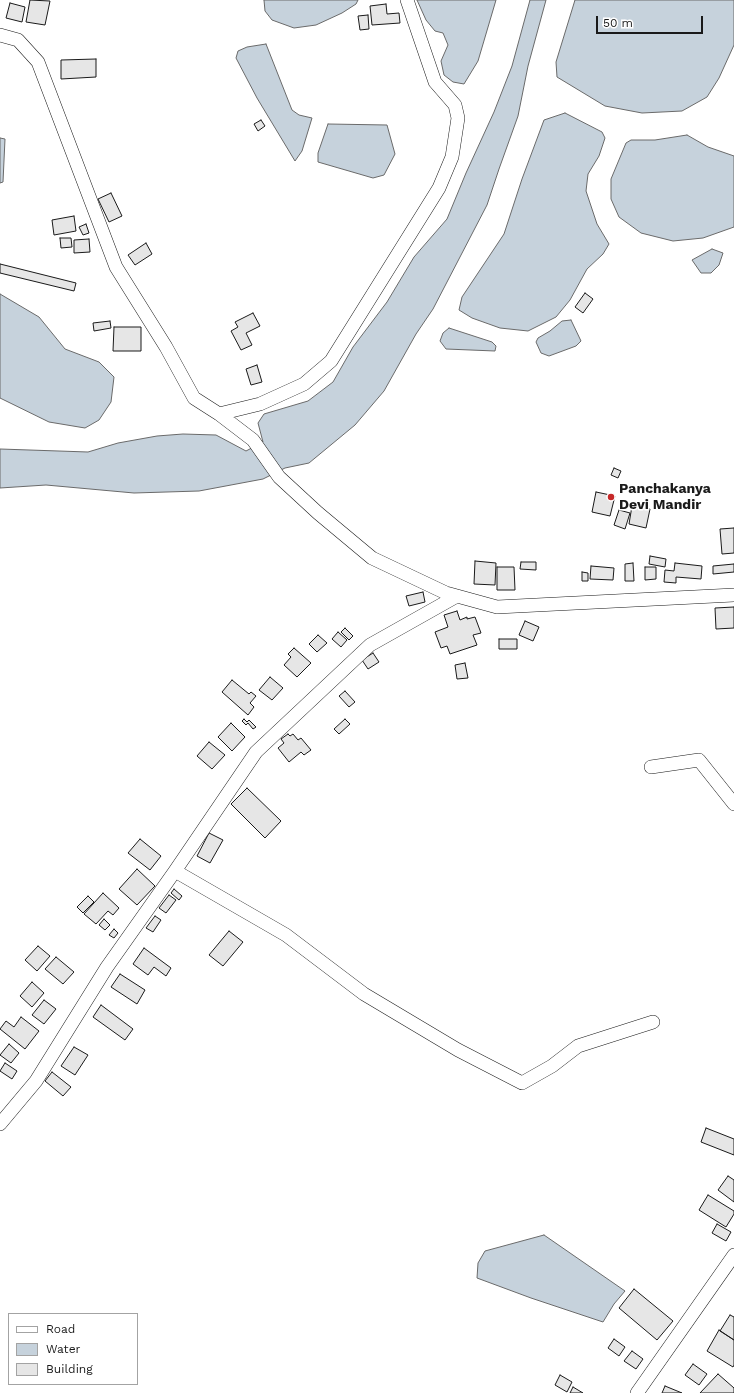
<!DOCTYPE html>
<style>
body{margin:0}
#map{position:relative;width:734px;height:1393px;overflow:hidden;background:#fff;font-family:"Work Sans",sans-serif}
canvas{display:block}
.legend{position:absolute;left:8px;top:1313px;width:130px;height:72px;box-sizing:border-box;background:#fff;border:1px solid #a3a3a3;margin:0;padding:5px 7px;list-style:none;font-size:12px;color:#1a1a1a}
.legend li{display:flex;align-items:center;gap:8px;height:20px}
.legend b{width:20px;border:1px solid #a3a3a3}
.scale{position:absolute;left:596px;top:16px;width:107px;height:18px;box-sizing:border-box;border:2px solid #1a1a1a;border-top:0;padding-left:5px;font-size:12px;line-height:14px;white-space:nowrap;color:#1a1a1a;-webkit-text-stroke:3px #fff;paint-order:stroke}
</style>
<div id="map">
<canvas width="734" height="1393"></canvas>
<ul class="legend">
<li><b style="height:5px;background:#fff"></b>Road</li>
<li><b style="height:11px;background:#c6d2dc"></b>Water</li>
<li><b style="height:11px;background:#e6e6e6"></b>Building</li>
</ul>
<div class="scale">50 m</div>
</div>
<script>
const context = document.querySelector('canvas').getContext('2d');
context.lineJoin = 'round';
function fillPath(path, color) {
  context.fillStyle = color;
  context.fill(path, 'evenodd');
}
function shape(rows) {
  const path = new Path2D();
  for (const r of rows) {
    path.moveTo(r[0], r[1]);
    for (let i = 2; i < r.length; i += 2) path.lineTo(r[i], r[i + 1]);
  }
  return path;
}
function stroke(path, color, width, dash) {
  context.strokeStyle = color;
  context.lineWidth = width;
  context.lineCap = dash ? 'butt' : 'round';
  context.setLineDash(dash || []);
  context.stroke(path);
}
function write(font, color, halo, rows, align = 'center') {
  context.font = font + ' "Work Sans",sans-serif';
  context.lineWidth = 3;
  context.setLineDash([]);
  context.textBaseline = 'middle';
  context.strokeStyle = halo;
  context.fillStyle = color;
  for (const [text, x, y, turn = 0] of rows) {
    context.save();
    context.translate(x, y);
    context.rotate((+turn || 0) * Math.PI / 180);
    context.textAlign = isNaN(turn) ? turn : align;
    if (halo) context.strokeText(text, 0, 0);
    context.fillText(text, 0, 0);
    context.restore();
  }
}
const water = shape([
 [264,0,358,0,356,4,342,13,316,25,294,28,272,20,265,11,264,0],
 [417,0,496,0,478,61,464,84,453,82,444,75,441,61,448,45,443,33,435,31,426,20,417,0],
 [530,0,546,0,528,66,518,116,499,169,487,205,433,309,416,334,384,391,355,425,309,463,285,468,263,479,199,491,134,493,46,485,0,488,0,449,88,452,118,443,157,436,183,434,216,435,246,451,263,442,258,423,264,414,308,401,333,382,353,347,387,302,414,257,447,219,466,173,494,112,512,66,530,0],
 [575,0,734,0,734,45,719,78,707,97,682,111,642,113,605,106,557,77,556,62,575,0],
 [266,44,292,110,299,115,312,118,302,151,295,161,257,98,236,58,238,51,247,47,266,44],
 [565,113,602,132,605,138,599,156,588,174,586,191,597,224,609,244,603,254,587,269,570,300,556,317,528,331,500,328,472,318,459,310,462,297,504,234,522,179,544,120,565,113],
 [328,124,387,125,395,154,384,175,373,178,318,162,318,153,328,124],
 [687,135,708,147,734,156,734,227,703,238,673,241,641,233,619,217,611,199,611,179,626,143,631,140,655,140,687,135],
 [0,138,5,139,3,182,0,183,0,138],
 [712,249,723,253,719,265,711,273,701,273,692,260,712,249],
 [0,294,39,317,65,349,99,362,114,377,111,402,99,420,85,428,49,422,0,398,0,294],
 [571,320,581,341,576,346,549,356,541,353,536,342,538,338,550,331,562,321,571,320],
 [449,328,492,342,496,346,495,351,446,349,440,341,443,333,449,328],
 [544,1235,625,1291,614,1304,603,1322,531,1298,477,1278,478,1263,485,1251,544,1235]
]);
fillPath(water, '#c6d2dc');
stroke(water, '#6a6a6a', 1);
const building = shape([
 [30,0,50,1,45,25,26,22,30,0],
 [10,3,25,7,22,22,6,18,10,3],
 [386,4,387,14,399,13,400,23,372,25,370,6,386,4],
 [368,15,369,29,360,30,358,16,368,15],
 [96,59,96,77,61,79,61,60,96,59],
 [261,120,265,126,258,131,254,124,261,120],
 [111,193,122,216,109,222,98,199,111,193],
 [74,216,76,231,54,235,52,220,74,216],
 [86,224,89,233,83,235,79,227,86,224],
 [60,238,71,238,72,247,61,248,60,238],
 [89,239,90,252,74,253,74,240,89,239],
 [146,243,152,254,135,265,128,255,146,243],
 [0,264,76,283,74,291,0,273,0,264],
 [585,293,593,299,583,313,575,307,585,293],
 [253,313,260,326,246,333,252,345,241,350,231,331,238,327,235,322,253,313],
 [110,321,111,328,94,331,93,323,110,321],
 [114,327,141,327,141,351,113,351,114,327],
 [257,365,262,382,251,385,246,369,257,365],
 [614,468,621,471,618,478,611,475,614,468],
 [596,492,615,496,610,516,592,512,596,492],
 [632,506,650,509,646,528,629,524,632,506],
 [619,510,630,513,625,529,614,525,619,510],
 [734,528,734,553,722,554,720,529,734,528],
 [650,556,666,559,665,567,649,564,650,556],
 [475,561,496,563,495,585,474,584,475,561],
 [521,562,536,562,536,570,520,569,521,562],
 [633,563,634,581,625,581,625,564,633,563],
 [675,563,702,566,701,579,676,577,676,583,664,582,665,570,674,571,675,563],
 [734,564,734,572,713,574,713,566,734,564],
 [591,566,614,568,613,580,590,579,591,566],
 [497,567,514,567,515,590,497,590,497,567],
 [645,567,656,567,656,579,645,580,645,567],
 [582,572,588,573,588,581,582,581,582,572],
 [423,592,425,602,409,606,406,596,423,592],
 [734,607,734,628,716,629,715,608,734,607],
 [457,611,460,620,467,617,467,619,475,617,481,633,473,635,477,645,450,654,447,646,441,648,435,632,448,627,444,615,457,611],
 [525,621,539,627,533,641,519,635,525,621],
 [345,628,353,636,349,640,341,632,345,628],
 [338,632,347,640,341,647,332,639,338,632],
 [318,635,327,643,317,652,309,644,318,635],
 [499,639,517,639,517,649,499,649,499,639],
 [294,648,311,663,297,677,284,665,291,657,288,654,294,648],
 [373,653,379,662,368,669,362,660,373,653],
 [465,663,468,678,457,679,455,665,465,663],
 [270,677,283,688,272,700,259,690,270,677],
 [232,680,249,694,251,692,256,696,250,703,254,707,248,715,222,692,232,680],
 [345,691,355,702,349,707,339,696,345,691],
 [244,719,247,722,249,720,256,727,253,729,248,723,246,725,242,721,244,719],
 [345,719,350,724,339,734,334,729,345,719],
 [231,723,245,737,232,751,218,737,231,723],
 [288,734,290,736,293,734,298,740,301,738,311,750,304,755,301,752,289,762,278,748,284,743,281,739,288,734],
 [209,742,225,755,212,769,197,756,209,742],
 [247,788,281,821,265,838,231,804,247,788],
 [209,833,223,840,210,863,197,856,209,833],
 [140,839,161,856,150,870,128,853,140,839],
 [137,869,155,886,137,905,119,889,137,869],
 [174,889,182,896,179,900,171,893,174,889],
 [103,893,119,908,113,915,108,911,96,924,84,914,103,893],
 [169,895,176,900,166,913,159,908,169,895],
 [88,896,94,902,83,913,77,907,88,896],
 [155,916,161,920,153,932,146,928,155,916],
 [104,919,110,925,105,930,99,925,104,919],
 [114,929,118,933,114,938,109,935,114,929],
 [229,931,243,942,223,966,209,955,229,931],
 [38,946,50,956,37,971,25,960,38,946],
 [144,948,171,968,166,976,154,967,148,975,133,964,144,948],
 [56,957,74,972,63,984,45,969,56,957],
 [120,974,145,990,137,1004,111,987,120,974],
 [32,982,44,993,32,1007,20,996,32,982],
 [44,1000,56,1009,44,1024,32,1015,44,1000],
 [101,1005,133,1029,125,1040,93,1017,101,1005],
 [21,1017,39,1031,25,1049,0,1029,6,1021,14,1027,21,1017],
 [9,1044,19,1053,11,1063,0,1055,9,1044],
 [74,1047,88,1055,75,1075,61,1066,74,1047],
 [5,1063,17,1071,12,1079,0,1071,5,1063],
 [52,1072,71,1087,63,1096,45,1081,52,1072],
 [706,1128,734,1139,734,1155,701,1142,706,1128],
 [728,1176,734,1180,734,1202,718,1190,728,1176],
 [708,1195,734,1211,734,1214,726,1227,699,1210,708,1195],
 [717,1224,731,1232,726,1241,712,1233,717,1224],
 [634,1289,673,1321,657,1340,619,1308,634,1289],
 [730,1315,734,1317,734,1340,720,1331,730,1315],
 [719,1330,734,1340,734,1365,733,1367,707,1351,719,1330],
 [614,1339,625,1347,619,1356,608,1348,614,1339],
 [632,1351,643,1359,636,1369,624,1361,632,1351],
 [693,1364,707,1374,699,1385,685,1375,693,1364],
 [718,1374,734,1388,734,1393,700,1393,718,1374],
 [560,1375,572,1382,567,1392,555,1385,560,1375],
 [665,1386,682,1393,662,1393,665,1386],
 [573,1387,583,1393,570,1393,573,1387]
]);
fillPath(building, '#e6e6e6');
stroke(building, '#1a1a1a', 1);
const minor = shape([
 [0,35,18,40,38,62,116,267,166,347,194,398,219,414,253,440,279,477,318,513,372,558,446,593,497,607,734,595],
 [219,414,260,404,304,384,331,361,439,188,452,157,458,118,455,105,435,82,407,0],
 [651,767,699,760,734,804],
 [175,871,286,935,364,994,458,1050,522,1083,552,1066,578,1046,653,1022],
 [0,1124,36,1081,107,967,175,871,256,752,370,645,457,596],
 [637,1393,734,1255]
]);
stroke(minor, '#1a1a1a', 14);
stroke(minor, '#fff', 13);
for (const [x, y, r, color] of [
 [611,497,4,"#c62828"]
]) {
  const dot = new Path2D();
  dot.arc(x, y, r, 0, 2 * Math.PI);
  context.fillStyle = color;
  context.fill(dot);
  stroke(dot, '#fff', 1.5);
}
write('bold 14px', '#1a1a1a', '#fff', [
 ["Panchakanya",619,489],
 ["Devi Mandir",619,505]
], 'left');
</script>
